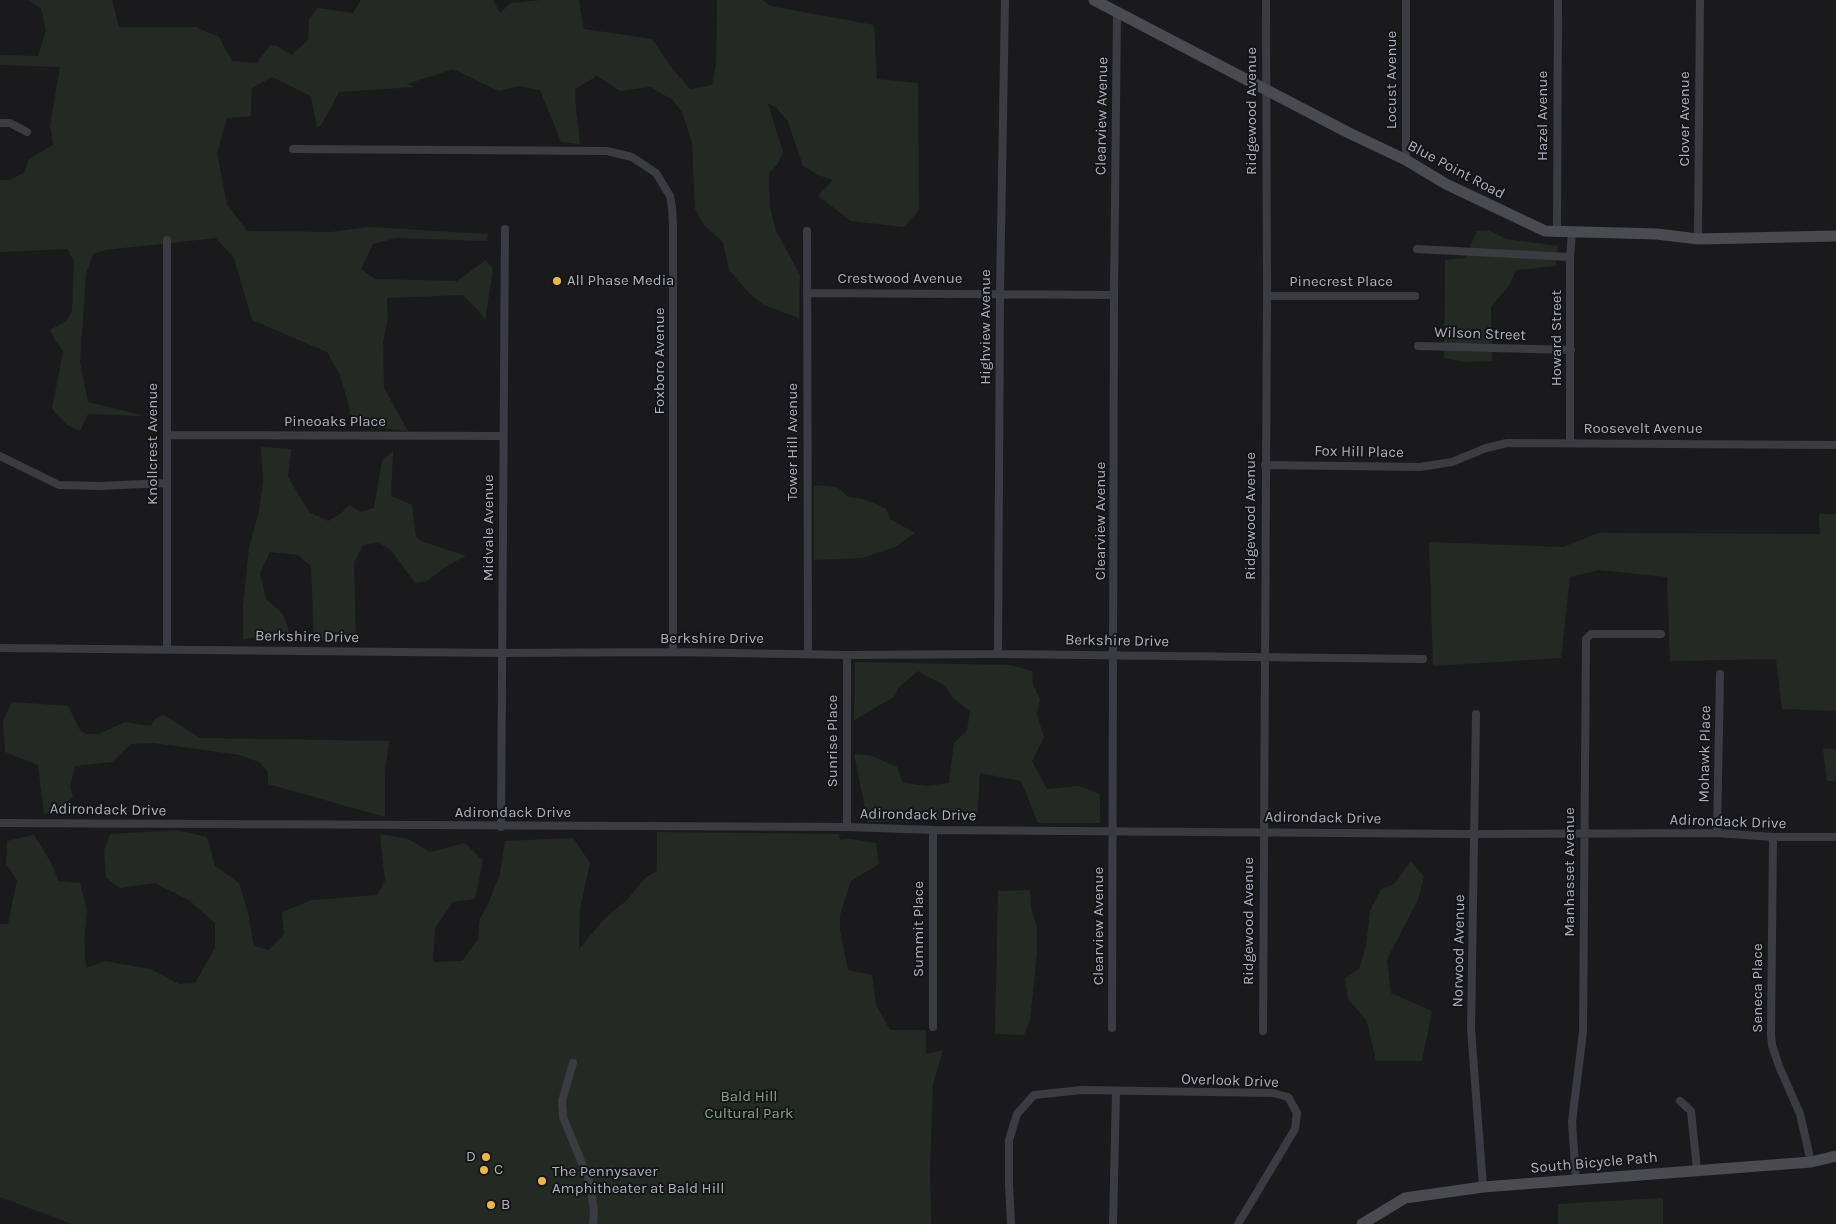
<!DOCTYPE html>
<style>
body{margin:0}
canvas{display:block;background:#1a1a1c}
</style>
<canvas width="1836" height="1224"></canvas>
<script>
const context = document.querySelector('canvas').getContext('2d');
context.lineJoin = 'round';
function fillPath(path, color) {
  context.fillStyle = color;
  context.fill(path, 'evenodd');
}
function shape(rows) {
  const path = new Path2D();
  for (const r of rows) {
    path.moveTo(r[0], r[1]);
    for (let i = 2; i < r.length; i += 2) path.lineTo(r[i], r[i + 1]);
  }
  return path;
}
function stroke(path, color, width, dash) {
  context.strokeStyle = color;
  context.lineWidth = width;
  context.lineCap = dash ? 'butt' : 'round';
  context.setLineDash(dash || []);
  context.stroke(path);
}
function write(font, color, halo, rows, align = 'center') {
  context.font = font + ' Karla,sans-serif';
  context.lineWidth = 4;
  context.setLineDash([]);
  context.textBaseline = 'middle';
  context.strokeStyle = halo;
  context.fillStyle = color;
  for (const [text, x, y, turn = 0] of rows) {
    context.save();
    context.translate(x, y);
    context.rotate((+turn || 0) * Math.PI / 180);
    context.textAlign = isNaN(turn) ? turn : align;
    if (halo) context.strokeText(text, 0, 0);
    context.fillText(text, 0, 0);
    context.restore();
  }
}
fillPath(shape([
 [27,0,112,0,119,27,196,27,219,37,232,61,257,63,270,45,277,46,292,55,308,40,309,19,318,8,353,13,361,0,493,0,500,13,511,3,541,0,579,0,584,29,652,39,671,67,690,89,712,85,716,63,717,0,763,0,770,6,874,25,877,79,918,83,919,210,904,227,851,221,818,196,833,180,818,175,803,166,788,122,776,107,768,104,783,152,779,162,769,173,770,207,776,231,800,275,799,318,764,305,750,294,729,270,723,242,704,225,695,209,692,143,682,112,673,100,650,87,620,91,597,76,575,89,576,110,580,144,561,142,540,90,518,86,499,91,453,69,407,84,415,87,339,92,322,124,317,128,311,96,272,77,252,88,251,116,227,118,217,153,227,204,247,231,331,232,369,227,488,234,487,241,396,238,373,244,361,269,375,279,457,281,486,260,493,269,485,320,477,309,463,295,387,298,388,317,383,342,384,388,408,431,351,425,349,406,340,375,327,352,252,320,234,258,216,238,105,250,93,254,86,274,80,362,88,402,145,416,88,414,80,431,67,425,52,409,63,351,55,340,50,330,66,321,72,311,74,261,67,249,0,252,0,180,10,180,25,172,29,159,53,145,50,126,60,67,0,65,0,55,38,56,46,30,41,8],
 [1489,230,1506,239,1558,246,1556,266,1516,270,1510,284,1491,307,1492,361,1466,362,1444,358,1445,260,1465,258,1477,231],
 [261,447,291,449,288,477,309,512,328,521,340,514,350,505,360,512,374,508,382,461,393,451,391,496,412,505,416,537,421,541,466,556,447,566,427,581,415,583,391,550,378,542,363,545,354,563,356,638,314,641,311,566,298,555,270,552,260,573,266,599,283,614,290,633,243,639,243,606,249,548,259,511,263,482],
 [814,485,837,487,848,497,863,499,878,505,886,509,890,519,915,533,895,547,863,558,814,560],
 [1819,514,1836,514,1836,711,1782,709,1776,659,1670,661,1667,577,1598,570,1570,577,1561,658,1433,666,1429,542,1563,547,1599,533,1820,534],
 [855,662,1010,665,1032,671,1033,685,1040,699,1037,715,1044,737,1032,761,1047,789,1079,786,1100,794,1100,823,1038,823,1021,781,980,773,977,820,868,822,854,754,872,756,897,767,903,783,928,786,949,783,954,743,967,730,970,711,952,697,945,686,918,671,899,687,894,697,854,720],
 [12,702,68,706,80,730,86,734,99,734,125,722,151,726,156,718,164,715,200,738,389,741,385,771,385,817,268,784,268,772,259,762,240,755,154,743,131,744,112,762,75,766,70,787,73,797,53,813,44,814,38,765,5,752,3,721],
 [1823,749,1836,749,1836,781,1827,781],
 [177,830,207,837,215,866,239,883,248,913,254,946,269,950,284,934,282,912,312,900,377,895,385,881,380,834,408,839,430,852,465,843,483,861,475,899,453,902,435,928,433,962,462,961,478,939,480,919,488,904,500,874,505,841,573,838,590,863,580,909,579,949,605,918,626,901,646,877,657,871,657,832,839,834,840,840,850,839,876,843,879,864,851,881,840,915,840,930,848,970,872,975,876,1005,890,1030,926,1030,926,1054,943,1050,933,1084,930,1169,931,1224,72,1224,0,1197,0,924,8,924,17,880,6,864,7,841,34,835,53,866,58,881,80,883,87,910,84,941,86,968,105,961,150,969,179,984,195,983,215,948,215,923,189,900,155,883,120,888,106,878,104,851,110,834],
 [1411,861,1424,877,1418,900,1387,959,1391,993,1432,1011,1422,1061,1376,1061,1367,1021,1348,999,1345,978,1359,969,1366,946,1370,911,1381,889,1394,884],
 [1030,890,1031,908,1037,927,1037,953,1030,1020,1024,1035,995,1034,998,891],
 [1663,1198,1663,1224,1558,1224,1558,1204]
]), '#222a23');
stroke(shape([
 [1406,0,1406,160],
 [0,123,10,123,27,132],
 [293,149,607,151,632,157,656,173,670,196,672,208,673,226,673,652],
 [807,231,808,653],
 [1557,233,1558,0],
 [1698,239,1700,0],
 [1417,249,1570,257],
 [807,293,1114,295],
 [1267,296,1415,296],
 [1418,346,1571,350],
 [167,435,503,436],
 [1570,443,1570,257,1572,233],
 [0,456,59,485,100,486,166,483],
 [1265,465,1420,467,1452,462,1486,448,1507,443,1836,445],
 [0,648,502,653,673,652,847,655,998,654,1423,659],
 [167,649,167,240],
 [998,654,1000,293,1005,0],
 [847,655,847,827],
 [1476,714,1471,1029,1483,1187],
 [0,823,847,827,933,830,1474,834,1717,833,1773,837,1836,837],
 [501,827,505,229],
 [1717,833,1720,674],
 [1773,837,1771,1034,1772,1045,1779,1066,1800,1114,1811,1162],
 [933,1027,933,830],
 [1112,1028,1114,295,1117,13],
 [1263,1031,1267,296,1266,0],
 [573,1063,562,1101,563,1117,590,1183,594,1210,593,1224],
 [1680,1101,1691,1111,1697,1170],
 [1576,1180,1572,1122,1583,1032,1586,639,1591,634,1661,634],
 [1011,1224,1009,1185,1009,1140,1017,1114,1034,1095,1081,1090,1273,1093,1288,1097,1297,1113,1295,1129,1238,1224],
 [1113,1224,1116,1092]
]), '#3b3c41', 8);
stroke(shape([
 [1094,0,1349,133,1406,160,1446,184,1545,231,1657,234,1698,239,1836,236],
 [1362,1224,1405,1198,1483,1187,1811,1162,1836,1156]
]), '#494b51', 11);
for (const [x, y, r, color] of [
 [557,281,5,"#ebb843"],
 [486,1157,5,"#ebb843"],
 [484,1170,5,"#ebb843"],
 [542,1181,5,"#ebb843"],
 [491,1205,5,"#ebb843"]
]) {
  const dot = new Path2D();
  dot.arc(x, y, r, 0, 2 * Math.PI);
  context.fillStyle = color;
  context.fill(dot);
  stroke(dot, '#151517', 2);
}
write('15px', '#adb1bb', '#151517', [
 ["Locust Avenue",1392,80,-90],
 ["Ridgewood Avenue",1252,111,-90],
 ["Clearview Avenue",1102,116,-89],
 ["Hazel Avenue",1543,116,-90],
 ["Clover Avenue",1685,119,-90],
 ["Blue Point Road",1456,170,28],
 ["Crestwood Avenue",900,279],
 ["Pinecrest Place",1341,282],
 ["Highview Avenue",986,327,-90],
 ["Wilson Street",1480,334,2],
 ["Howard Street",1557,338,-90],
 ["Foxboro Avenue",660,361,-90],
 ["Pineoaks Place",335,422],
 ["Roosevelt Avenue",1643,429],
 ["Tower Hill Avenue",793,442,-90],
 ["Knollcrest Avenue",153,444,-90],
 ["Fox Hill Place",1359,452,1],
 ["Ridgewood Avenue",1251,516,-90],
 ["Clearview Avenue",1101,521,-90],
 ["Midvale Avenue",489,528,-90],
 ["Berkshire Drive",307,637,1],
 ["Berkshire Drive",712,639],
 ["Berkshire Drive",1117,641,1],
 ["Sunrise Place",833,741,-90],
 ["Mohawk Place",1705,754,-89],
 ["Adirondack Drive",108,810,1],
 ["Adirondack Drive",513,813],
 ["Adirondack Drive",918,815,1],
 ["Adirondack Drive",1323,818,1],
 ["Adirondack Drive",1728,822,2],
 ["Manhasset Avenue",1570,872,-90],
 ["Ridgewood Avenue",1249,921,-90],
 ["Clearview Avenue",1099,926,-90],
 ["Summit Place",919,929,-90],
 ["Norwood Avenue",1459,951,-89],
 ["Seneca Place",1758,988,-90],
 ["Overlook Drive",1230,1081,2],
 ["South Bicycle Path",1594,1163,-5]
]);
write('15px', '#adb1bb', '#151517', [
 ["All Phase Media",567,281],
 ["D",476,1157,"right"],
 ["C",494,1170],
 ["The Pennysaver",552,1172],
 ["Amphitheater at Bald Hill",552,1189],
 ["B",501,1205]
], 'left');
write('15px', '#85a588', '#151517', [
 ["Bald Hill",749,1097],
 ["Cultural Park",749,1114]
]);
</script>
